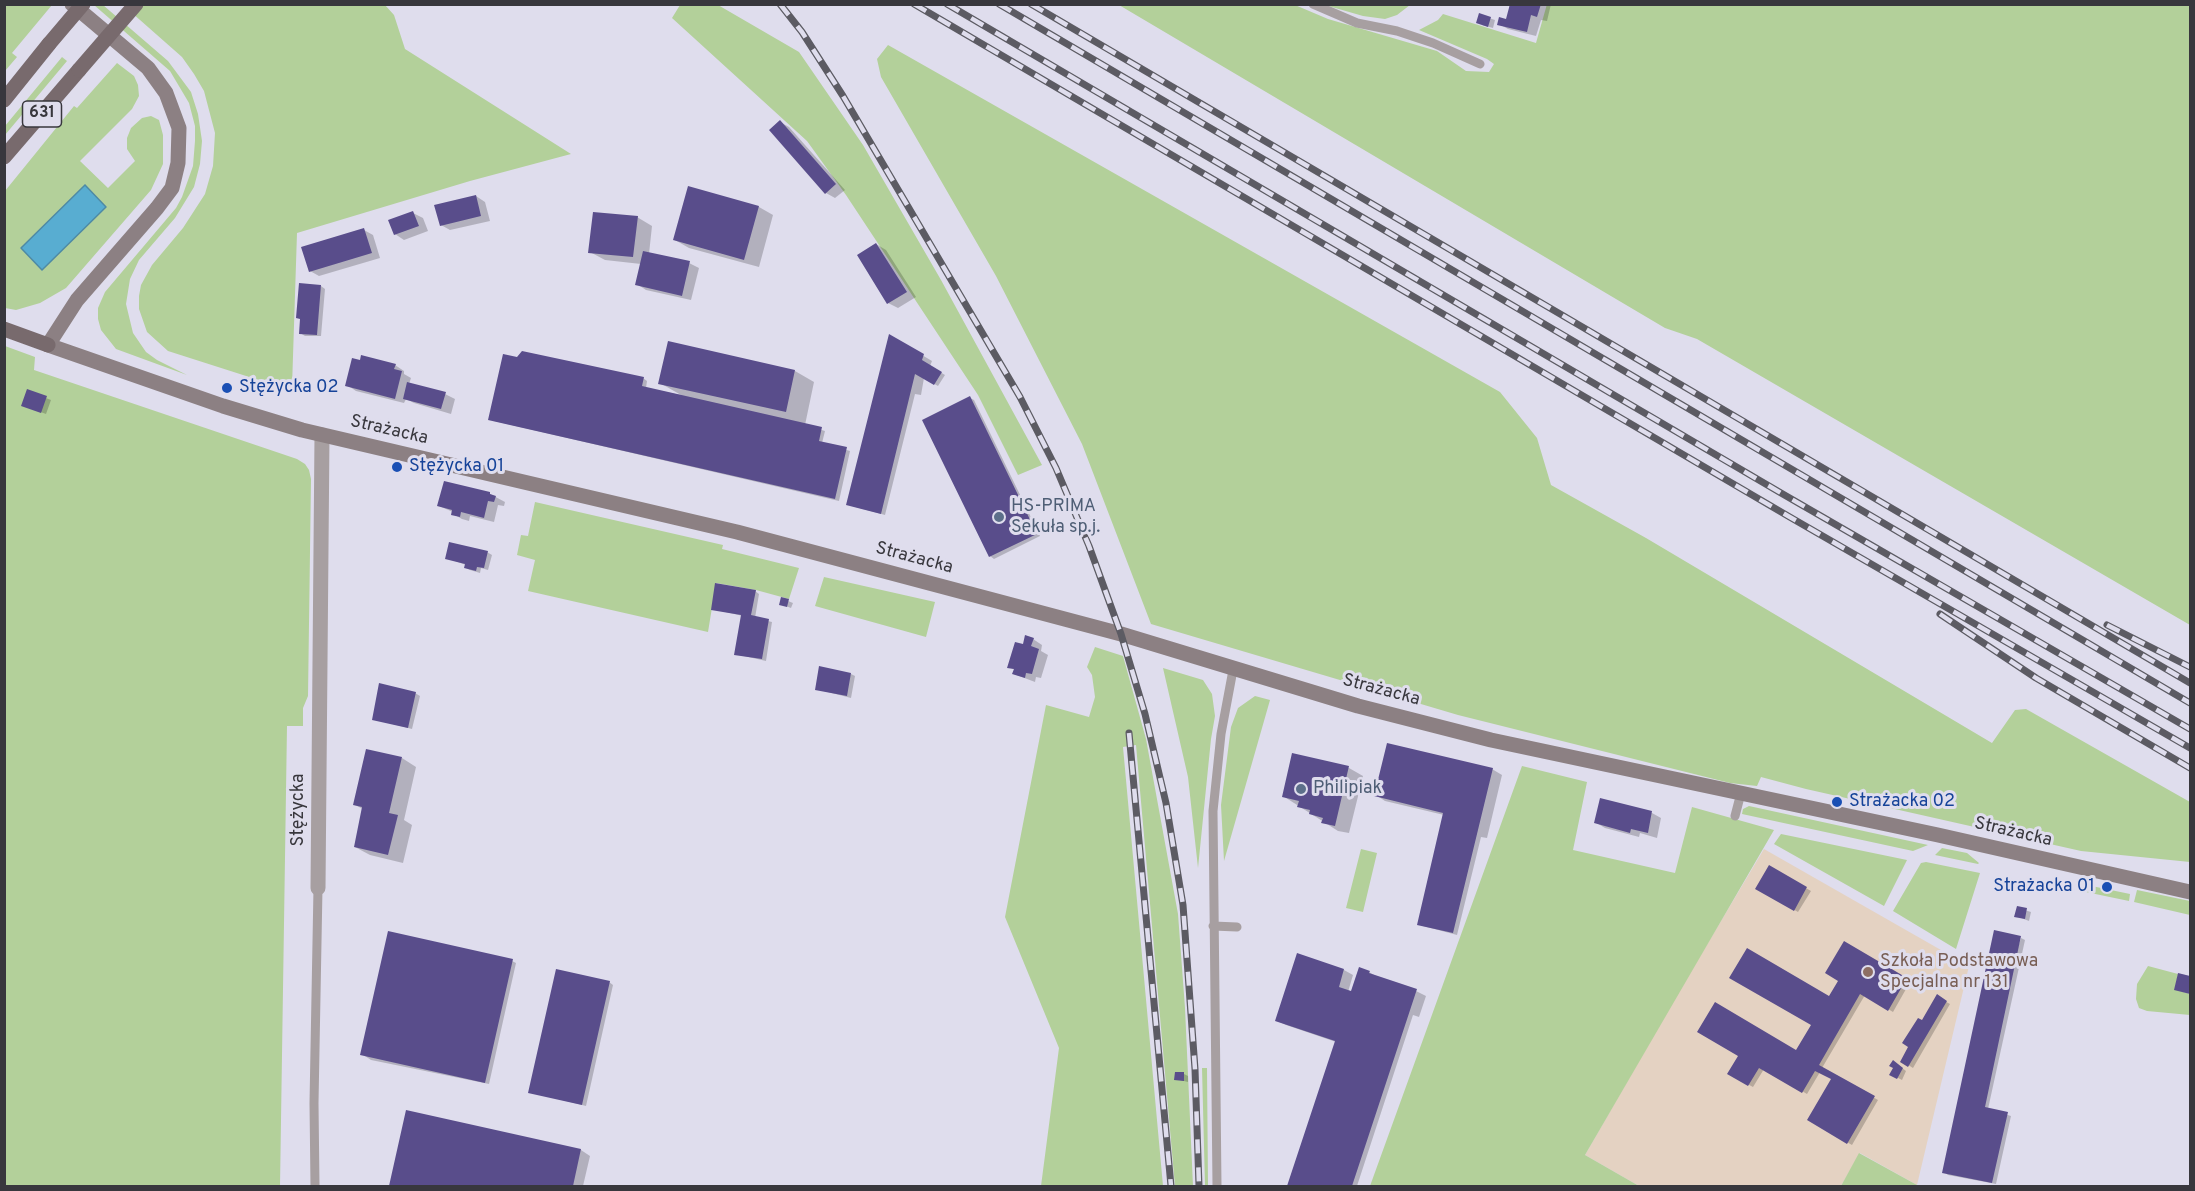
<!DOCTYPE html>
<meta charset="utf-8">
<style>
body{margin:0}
#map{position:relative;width:2195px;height:1191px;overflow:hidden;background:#dfdded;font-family:Overpass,sans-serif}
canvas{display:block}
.frame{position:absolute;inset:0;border:6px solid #38373d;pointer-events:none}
</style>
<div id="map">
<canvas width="2195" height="1191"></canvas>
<div class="frame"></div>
</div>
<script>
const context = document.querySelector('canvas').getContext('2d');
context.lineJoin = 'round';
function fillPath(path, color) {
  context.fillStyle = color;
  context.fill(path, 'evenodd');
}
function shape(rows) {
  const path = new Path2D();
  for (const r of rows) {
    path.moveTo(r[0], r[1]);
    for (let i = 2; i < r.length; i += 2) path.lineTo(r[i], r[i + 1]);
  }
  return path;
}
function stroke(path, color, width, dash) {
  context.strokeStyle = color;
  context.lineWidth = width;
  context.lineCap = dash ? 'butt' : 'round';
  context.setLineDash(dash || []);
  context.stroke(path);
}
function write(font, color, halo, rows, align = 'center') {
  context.font = font + ' Overpass,sans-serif';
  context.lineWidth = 6;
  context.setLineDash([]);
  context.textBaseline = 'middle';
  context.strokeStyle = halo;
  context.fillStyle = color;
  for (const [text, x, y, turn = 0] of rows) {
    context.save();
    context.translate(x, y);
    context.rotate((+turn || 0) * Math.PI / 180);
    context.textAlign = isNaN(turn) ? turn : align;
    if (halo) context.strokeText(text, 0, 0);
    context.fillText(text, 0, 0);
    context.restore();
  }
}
fillPath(shape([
 [1764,849,1969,966,1917,1185,1860,1153,1841,1186,1639,1186,1585,1155,1675,998]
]), '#e4d2c2');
fillPath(shape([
 [5,4,52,5,12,53,17,57,5,71],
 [1547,4,2190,5,2190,625,1697,339,1665,328,1119,5,1295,5,1328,19,1437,51,1466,71,1489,72,1494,64,1487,59,1419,30,1438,20,1443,14,1536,43],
 [94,5,103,5,168,61,191,92,198,114,202,141,200,164,194,187,175,218,139,260,130,279,126,304,133,333,146,352,157,360,187,375,116,349,101,330,98,319,98,308,105,292,176,208,182,197,193,166,195,141,195,126,189,103,170,71],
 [123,5,385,5,394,15,405,49,571,154,470,181,297,233,292,387,268,383,168,351,147,332,139,309,139,296,141,285,152,265,183,228,205,194,213,166,215,133,204,91,194,74,182,57],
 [680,5,718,5,799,52,863,145,941,280,1042,465,1018,475,978,395,846,195,807,141,672,18],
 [1325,5,1410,5,1397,15,1385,19,1363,16],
 [888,45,1500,392,1537,438,1551,485,1646,538,1992,743,2015,710,2026,709,2190,802,2190,862,2081,851,1806,789,1761,777,1757,786,1730,783,1458,715,1151,624,1082,444,996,276,881,77,877,59],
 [62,57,67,61,5,135,5,126],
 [117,63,134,76,138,85,139,96,132,109,80,161,108,188,135,161,127,149,127,138,131,128,142,118,151,116,159,120,163,135,163,164,151,190,66,288,40,303,16,310,5,308,5,191,74,106,77,108],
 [5,346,35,357,34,370,297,459,305,464,309,470,311,479,308,696,303,708,303,726,287,726,280,1186,5,1186],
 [535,502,723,545,722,549,799,568,789,599,756,590,716,583,708,632,528,591,535,560,517,555,521,535,528,536],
 [824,577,935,602,926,637,815,606],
 [1095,647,1123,656,1146,739,1178,914,1185,1008,1193,1186,1175,1186,1136,745,1123,747,1163,1186,1041,1186,1059,1048,1005,917,1046,705,1089,717,1095,697,1092,675,1087,667],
 [1163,668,1203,680,1212,694,1215,716,1211,739,1198,868,1188,777],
 [1255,696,1270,700,1224,861,1221,805,1231,727,1238,708],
 [1522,766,1587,782,1573,850,1675,873,1692,807,1774,830,1585,1155,1639,1186,1370,1186],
 [1749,806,1928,845,1913,851,1742,814,1743,809],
 [1781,834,1907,860,1884,906,1774,844],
 [1942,848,1967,853,1979,863,1978,864,1935,855],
 [1361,849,1377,853,1363,912,1346,908],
 [1926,862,1980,873,1956,949,1893,911,1921,863],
 [2082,884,2130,894,2129,901,2081,891],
 [2137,890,2190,901,2190,915,2134,902],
 [2148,966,2178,974,2175,989,2190,994,2190,1015,2147,1011,2139,1008,2136,999,2137,984],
 [1202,1068,1207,1068,1208,1186,1205,1186],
 [1859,1153,1917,1185,1916,1186,1841,1186]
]), '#b3d09a');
const water = shape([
 [85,185,106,207,42,270,21,248,85,185]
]);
fillPath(water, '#58add1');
stroke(water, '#4e8aa5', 1.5);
fillPath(shape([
 [1510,4,1551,4,1547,21,1541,20,1536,36,1508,29,1499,24,1507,21],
 [1480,15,1495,20,1493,28,1482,25],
 [780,122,789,127,845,190,835,198,826,193],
 [689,188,759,207,773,215,759,267,689,248,675,240],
 [476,196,485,202,490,221,450,230,441,225],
 [413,213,423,218,428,231,404,240,395,234],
 [637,217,652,226,649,254,689,263,699,268,691,300,646,290,637,284,641,264,605,260,590,252],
 [364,230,373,235,380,258,319,276,310,271],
 [876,244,886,250,916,297,898,308,888,303],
 [321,286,325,289,321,336,305,336,300,333],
 [890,336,932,361,930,366,945,375,938,386,924,378,921,395,915,394,885,515,852,506],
 [669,343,795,371,814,382,805,425,825,431,822,443,850,451,839,501,494,421,643,378,647,381,646,388,681,395,660,383],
 [361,362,395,365,404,371,404,374,411,378,409,384,445,394,455,399,451,414,414,403,406,399,404,403,356,391,347,385],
 [28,391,51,400,46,414,27,407],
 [970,398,974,400,1040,536,994,559,990,556],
 [490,494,505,502,504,506,498,505,494,522,470,516,469,521,462,519,453,514,453,512,439,506],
 [487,552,492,555,488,570,481,568,480,573,470,570,466,568,466,565,447,558],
 [755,591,759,594,755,618,772,622,766,661,735,654,743,616,712,609],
 [788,601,793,603,791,608,780,604],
 [1033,639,1042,645,1041,651,1048,655,1041,678,1036,677,1035,682,1014,674,1015,670,1009,667],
 [851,674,855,676,851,698,816,689],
 [415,693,420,696,412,729,373,719],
 [1293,755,1349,768,1363,776,1349,833,1338,831,1283,796],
 [402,758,416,767,404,820,412,825,403,863,370,855,355,847,363,809,355,805],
 [1492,769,1502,775,1487,838,1481,837,1457,935,1423,926,1444,815,1385,801,1376,795],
 [1641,810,1652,813,1661,818,1657,838,1640,833,1639,837,1605,828,1595,822],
 [1769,867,1811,891,1798,912,1757,888],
 [2018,908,2031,912,2029,921,2016,916],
 [2021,938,2025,940,1988,1109,2011,1116,1996,1184,1948,1175,1944,1172],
 [1844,943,1910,982,1893,1012,1865,995,1822,1068,1878,1100,1852,1145,1809,1120,1833,1079,1820,1072,1807,1094,1764,1069,1753,1087,1729,1074,1797,1052,1840,980],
 [1298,955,1344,970,1353,975,1348,992,1352,993,1369,972,1379,978,1416,991,1426,996,1419,1017,1413,1015,1357,1186,1289,1186,1336,1042,1286,1025,1276,1020],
 [512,961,516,963,489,1084,371,1060,362,1054],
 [609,982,613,985,586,1106,530,1092],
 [1937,997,1950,1004,1913,1068,1902,1061],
 [1897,1064,1906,1071,1902,1080,1891,1074],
 [1184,1074,1188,1076,1188,1082,1176,1079],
 [407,1112,581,1150,590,1156,583,1186,390,1186]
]), '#0003');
fillPath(shape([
 [1510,4,1541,4,1537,17,1531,15,1527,32,1497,25,1499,17,1506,19],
 [1479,13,1491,17,1488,27,1476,23],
 [780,120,836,184,825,194,769,130],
 [688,186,759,206,744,260,673,240],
 [476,195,481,216,440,226,434,205],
 [413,211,419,226,394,235,388,220],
 [593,212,638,216,633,257,588,253],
 [364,228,372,253,309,272,301,247],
 [876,243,907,292,887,304,857,255],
 [643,251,690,261,682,296,635,285],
 [299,283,321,285,317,335,299,334,300,319,296,318],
 [889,334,924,354,922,360,942,372,934,385,915,374,881,514,846,505],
 [668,341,795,370,786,412,658,384],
 [522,351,644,377,642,386,822,427,819,441,847,447,835,499,488,420,503,354,517,357],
 [361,355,396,364,394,369,402,371,395,399,345,386,352,358,360,360],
 [407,382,446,392,441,409,403,399],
 [27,389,47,396,41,413,21,406],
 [970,396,1037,534,989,557,922,420],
 [444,481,490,492,490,494,496,496,494,502,488,501,484,518,461,512,460,517,451,515,452,510,437,506],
 [449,542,488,551,484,568,477,567,476,571,464,568,465,564,445,559],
 [715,583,756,590,751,615,769,619,762,659,734,655,741,615,711,610],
 [781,597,789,599,787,607,779,605],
 [1025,635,1034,638,1031,646,1039,649,1032,674,1026,673,1025,678,1012,674,1014,669,1007,668,1015,642,1023,644],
 [819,666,851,673,847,696,815,690],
 [379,683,416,692,408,728,372,720],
 [1387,743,1493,768,1453,933,1417,925,1443,813,1374,796],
 [366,749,402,757,389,813,398,815,388,855,354,847,362,807,353,805],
 [1292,753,1349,766,1335,826,1321,823,1323,818,1309,814,1310,810,1297,807,1299,801,1282,797],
 [1600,798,1652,811,1648,833,1631,829,1630,833,1594,823],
 [1769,865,1807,887,1794,911,1755,889],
 [2017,906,2027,908,2025,919,2014,917],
 [1994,930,2021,936,1985,1107,2008,1112,1992,1183,1942,1173],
 [388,931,513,959,485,1083,360,1055],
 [1844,941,1907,978,1888,1011,1860,994,1819,1065,1875,1096,1847,1144,1807,1120,1831,1079,1815,1071,1802,1093,1759,1068,1748,1086,1727,1074,1738,1056,1697,1032,1715,1002,1796,1050,1811,1025,1729,978,1747,948,1829,996,1838,981,1825,973],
 [1297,953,1344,969,1339,987,1351,991,1359,967,1370,971,1369,973,1417,989,1352,1186,1287,1186,1335,1041,1275,1021],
 [556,969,610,981,582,1105,528,1093],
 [2178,973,2190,976,2190,994,2174,990],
 [1937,994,1947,1001,1908,1067,1900,1062,1908,1047,1902,1043,1918,1018,1922,1020],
 [1893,1060,1903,1068,1897,1079,1889,1075,1893,1068,1889,1066],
 [1175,1072,1184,1072,1184,1081,1174,1080],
 [406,1110,581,1149,573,1186,389,1186]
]), '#594d8b');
stroke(shape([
 [1313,4,1357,23,1397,31,1433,43,1480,64],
 [1735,816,1741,793],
 [1213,926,1237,927],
 [315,1186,314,1103,318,888],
 [1217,1186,1213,811,1221,734,1233,670]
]), '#a79fa1', 9);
stroke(shape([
 [318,888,322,435]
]), '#a79fa1', 15);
stroke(shape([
 [72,4,148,68,166,93,179,128,178,163,172,188,157,208,77,300,48,345,223,406,302,430,737,532,1121,634,1358,706,1491,740,1938,835,2190,892]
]), '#8c8083', 15);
stroke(shape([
 [4,100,49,44],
 [4,157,79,70],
 [4,329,48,345]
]), '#786a6d', 15);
const rail = shape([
 [780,4,802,32,843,96,1020,397,1056,468,1089,546,1121,634,1145,714,1166,803,1183,905,1195,1069,1199,1186],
 [914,4,1788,516,2190,748],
 [947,4,1781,493,2190,729],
 [999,4,2190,703],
 [1031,4,2190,683],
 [1940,614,2036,678,2190,768],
 [2107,625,2190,667],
 [1129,733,1171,1186]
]);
stroke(rail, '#5c5b63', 7);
stroke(rail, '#dfdded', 4.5, [14]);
stroke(shape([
 [49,44,83,4],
 [79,70,136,4]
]), '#786a6d', 15);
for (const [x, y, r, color] of [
 [227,388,6,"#1a4fb4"],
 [397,467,6,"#1a4fb4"],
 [999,517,6,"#5c6f8a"],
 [1301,789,6,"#5c6f8a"],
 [1837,802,6,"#1a4fb4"],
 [2107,887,6,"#1a4fb4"],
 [1868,972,6,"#8d6e63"]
]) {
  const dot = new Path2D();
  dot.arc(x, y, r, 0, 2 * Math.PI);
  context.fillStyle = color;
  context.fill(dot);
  stroke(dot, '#dfdded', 2);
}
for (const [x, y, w] of [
 [42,114,39]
]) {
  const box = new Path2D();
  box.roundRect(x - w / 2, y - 13, w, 26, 4.5);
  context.fillStyle = '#dfdded';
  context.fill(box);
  stroke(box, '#38373d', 1.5);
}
write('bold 16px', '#38373d', null, [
 ["631",42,114]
]);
write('18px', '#164399', '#dfdded', [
 ["Stężycka 02",239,388],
 ["Stężycka 01",409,467],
 ["Strażacka 02",1849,802],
 ["Strażacka 01",2095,887,"right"]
], 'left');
write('18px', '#38373d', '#dfdded', [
 ["Strażacka",389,431,13],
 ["Strażacka",914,559,15],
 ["Strażacka",1381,691,15],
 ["Stężycka",299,810,-90],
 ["Strażacka",2013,833,13]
]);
write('18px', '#4e5e75', '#dfdded', [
 ["HS-PRIMA",1011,507],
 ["Sekuła sp.j.",1011,528],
 ["Philipiak",1313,789]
], 'left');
write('18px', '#785e54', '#dfdded', [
 ["Szkoła Podstawowa",1880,962],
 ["Specjalna nr 131",1880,983]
], 'left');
</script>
